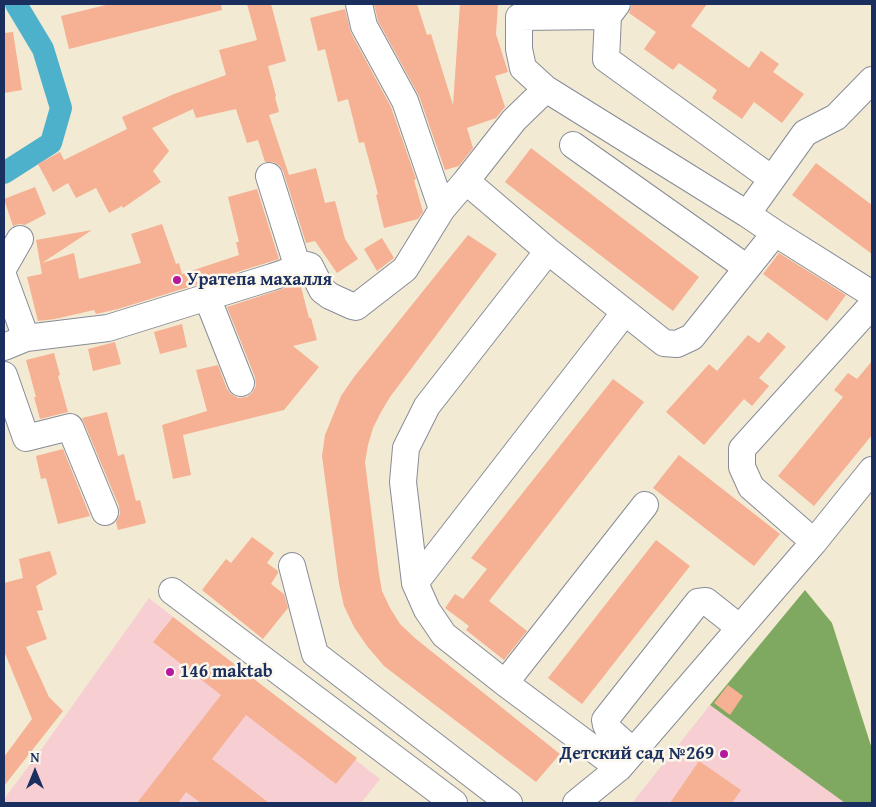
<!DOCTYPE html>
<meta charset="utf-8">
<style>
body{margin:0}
#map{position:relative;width:876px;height:807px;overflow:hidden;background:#f3ead3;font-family:"Gentium Book Plus",serif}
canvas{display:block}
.frame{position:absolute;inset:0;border:5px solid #1b2f5e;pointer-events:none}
.north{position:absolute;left:10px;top:747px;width:50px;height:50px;-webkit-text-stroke:4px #fbf7ec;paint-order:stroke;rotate:0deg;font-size:14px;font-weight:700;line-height:20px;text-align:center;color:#1b2f5e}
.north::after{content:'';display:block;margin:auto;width:18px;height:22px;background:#1b2f5e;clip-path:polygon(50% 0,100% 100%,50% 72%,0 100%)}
</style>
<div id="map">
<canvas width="876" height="807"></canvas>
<div class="frame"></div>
<div class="north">N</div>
</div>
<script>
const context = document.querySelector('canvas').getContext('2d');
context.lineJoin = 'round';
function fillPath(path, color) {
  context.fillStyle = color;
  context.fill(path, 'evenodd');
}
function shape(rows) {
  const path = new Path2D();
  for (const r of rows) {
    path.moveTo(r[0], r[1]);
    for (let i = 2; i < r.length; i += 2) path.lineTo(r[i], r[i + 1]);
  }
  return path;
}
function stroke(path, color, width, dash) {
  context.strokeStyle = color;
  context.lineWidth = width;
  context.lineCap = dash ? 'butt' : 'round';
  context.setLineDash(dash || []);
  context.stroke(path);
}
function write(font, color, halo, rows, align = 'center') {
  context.font = font + ' "Gentium Book Plus",serif';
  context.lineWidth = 5;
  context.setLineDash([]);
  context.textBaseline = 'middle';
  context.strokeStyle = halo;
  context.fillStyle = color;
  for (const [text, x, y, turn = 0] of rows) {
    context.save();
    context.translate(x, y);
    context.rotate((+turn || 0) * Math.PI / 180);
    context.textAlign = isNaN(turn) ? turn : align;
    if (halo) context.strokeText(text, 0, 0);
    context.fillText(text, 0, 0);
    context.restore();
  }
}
fillPath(shape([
 [149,598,380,779,361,803,4,803,4,799,43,747],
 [710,705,845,803,632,803]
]), '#f7cfd3');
fillPath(shape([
 [805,590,832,623,872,749,872,803,845,803,710,705]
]), '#7fa960');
stroke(shape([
 [4,173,51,143,61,108,43,49,16,4]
]), '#4db1cc', 22);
fillPath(shape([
 [110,4,221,4,222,10,69,49,61,16],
 [247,4,271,4,286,61,268,66,276,96,275,97,279,112,269,115,289,175,316,168,325,203,335,201,345,239,358,259,337,273,315,241,306,243,283,171,279,165,273,162,265,162,258,140,247,143,236,109,196,118,193,109,152,128,169,151,153,171,161,182,123,208,122,206,109,213,96,188,76,198,68,183,53,192,38,164,60,152,64,160,127,129,122,117,174,94,226,75,219,50,257,40],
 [374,4,417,4,427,35,431,34,453,105,460,4,498,4,496,34,508,72,495,76,505,107,496,118,467,128,473,148,459,166,445,170,419,96,378,21],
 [632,4,707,4,691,26,749,68,761,51,779,64,773,72,804,94,782,123,754,102,742,119,712,98,717,90,679,63,673,70,644,49,656,32,629,13],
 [345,9,351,33,391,107,416,179,414,180,423,212,418,219,384,228,376,195,378,194,364,142,359,143,348,99,338,102,325,49,318,51,310,18],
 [13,32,22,90,4,93,4,33],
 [531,148,699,277,673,311,505,182],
 [816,163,872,205,872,254,792,195],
 [35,187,46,214,25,225,19,224,13,226,4,199],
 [257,189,279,259,118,309,96,314,94,310,55,319,38,321,27,277,42,274,36,240,92,230,42,263,74,253,79,279,141,263,131,234,162,224,176,264,179,263,182,274,239,255,236,242,239,242,228,197],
 [468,235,497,254,390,397,381,412,373,428,368,445,365,462,379,574,382,591,390,608,400,624,416,639,560,754,536,782,384,666,367,646,354,627,344,606,339,584,322,456,325,435,341,396,354,377],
 [382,238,394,258,377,271,364,249],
 [779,253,846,295,827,321,763,274],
 [300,283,309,318,311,318,317,340,293,346,319,367,284,410,183,435,191,475,173,479,162,425,207,411,196,370,218,365,227,389,231,394,238,398,247,397,252,393,256,386,255,377,227,307],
 [182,324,187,347,160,354,154,332],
 [768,332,786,347,759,378,769,386,752,406,744,399,704,445,666,412,709,364,717,371,748,335,759,343],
 [115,342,121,364,93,371,88,349],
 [54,353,60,375,58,376,68,412,40,419,34,397,36,397,26,360],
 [872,361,872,435,814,506,778,476,843,397,834,390,848,373,857,379],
 [613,379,644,402,489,601,527,631,504,660,466,630,469,626,445,608,455,594,463,599,487,569,471,558],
 [107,412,118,456,124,454,136,501,140,500,146,523,118,530,116,522,120,514,119,506,82,418],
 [63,449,90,516,58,524,46,478,41,479,36,456],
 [679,455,780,534,754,566,653,488],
 [252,537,274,553,267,563,278,571,278,573,271,584,284,594,288,608,263,639,202,590,226,559,231,563],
 [656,540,690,566,582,704,548,678],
 [50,551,57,574,36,586,43,610,37,611,47,639,26,647,49,697,63,711,4,786,4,757,32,719,4,651,4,583,23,578,19,559],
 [173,617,357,758,336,784,246,715,212,759,269,803,201,803,186,792,178,803,137,803,221,695,153,642],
 [728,685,743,696,730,715,714,703],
 [699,761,741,790,732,803,670,803]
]), '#f6b093');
const minor = shape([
 [359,4,364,26,405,101,442,209],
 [617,4,608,16,606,59,772,179],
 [546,89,523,68,519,49,519,17,608,16],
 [573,145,747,268],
 [269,176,298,268],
 [466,181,548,251,427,406,406,448,403,482,415,583,427,610,444,635,505,683,619,768],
 [747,214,805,133,836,117,872,80],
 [548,251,664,343,677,344,692,337,775,233],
 [4,267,20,239],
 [4,278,26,338],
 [207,297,241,383],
 [4,347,26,338,108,328,272,277,307,265,310,266,322,290,330,296,352,306,356,307,405,269,442,209,466,181,514,120,546,89,747,214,775,233,872,294],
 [4,375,26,438,70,427,105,512],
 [814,542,751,487,742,467,742,449,872,305],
 [292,566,315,654,509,803],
 [415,583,625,312],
 [172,591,454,803],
 [505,683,645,505],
 [633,751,608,729,606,725,605,720,698,602,706,601,740,628],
 [576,803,619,768,814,542,872,470]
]);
stroke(minor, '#878c98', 28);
stroke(minor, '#fff', 26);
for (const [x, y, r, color] of [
 [177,280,5,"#b5179e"],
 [170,672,5,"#b5179e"],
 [724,754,5,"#b5179e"]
]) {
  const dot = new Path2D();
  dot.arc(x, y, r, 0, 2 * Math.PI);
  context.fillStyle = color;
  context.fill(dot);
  stroke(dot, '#fbf7ec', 2);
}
write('bold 18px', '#1b2f5e', '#fbf7ec', [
 ["Уратепа махалля",187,280],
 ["146 maktab",180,672],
 ["Детский сад №269",714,754,"right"]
], 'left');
</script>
